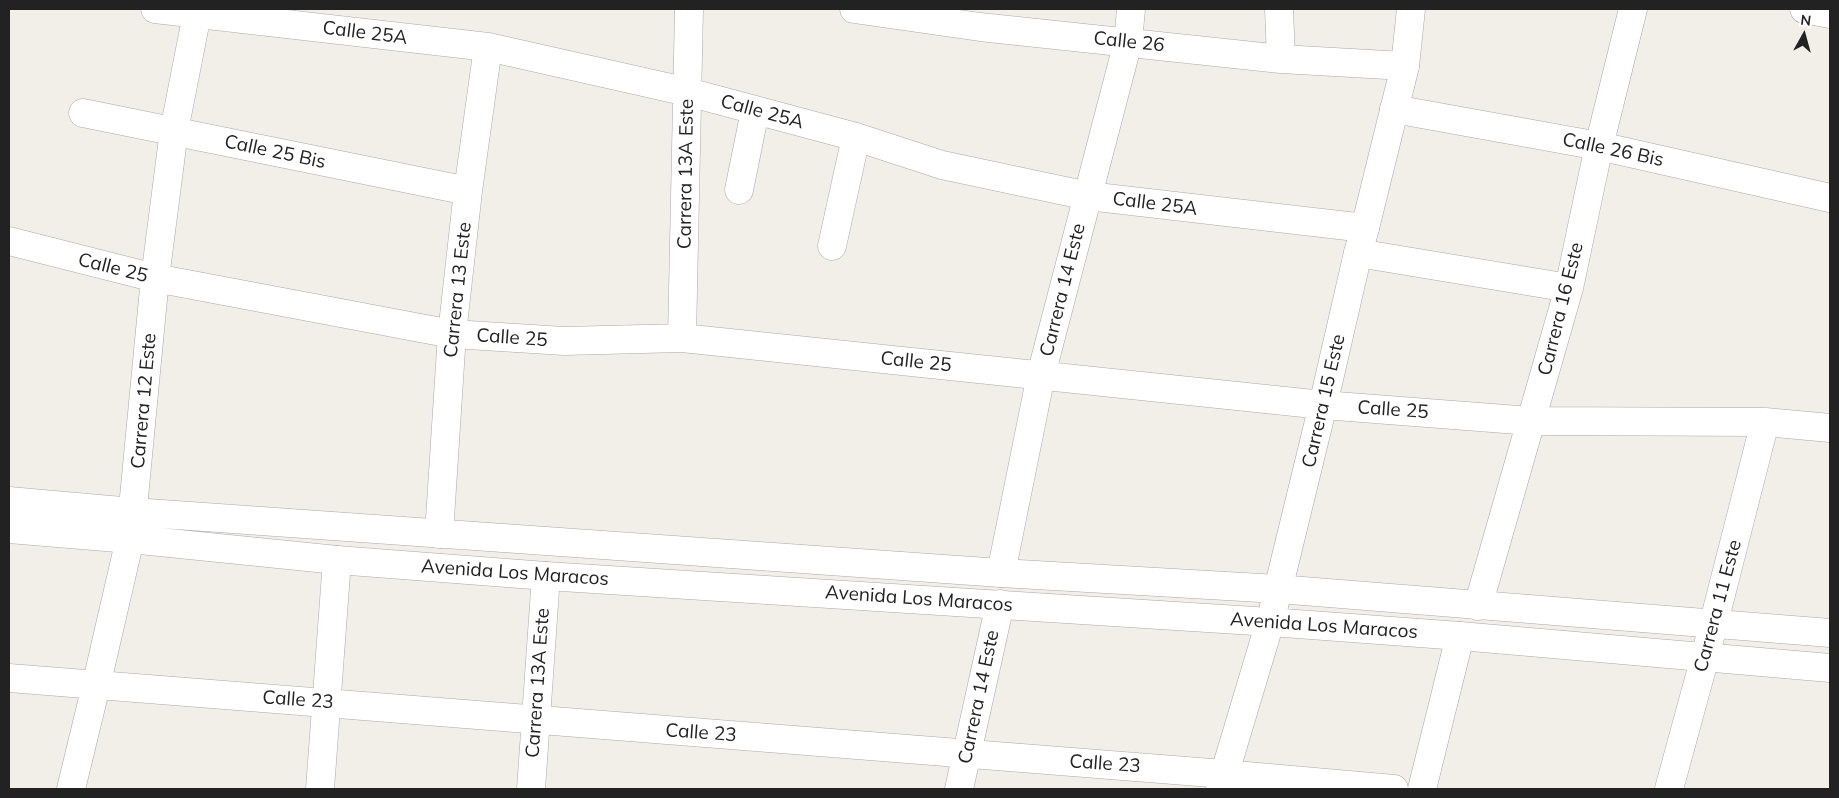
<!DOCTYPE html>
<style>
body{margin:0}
#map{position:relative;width:1839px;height:798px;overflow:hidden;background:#f2efe9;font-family:Mulish,sans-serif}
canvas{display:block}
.frame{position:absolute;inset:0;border:10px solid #222;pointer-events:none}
.north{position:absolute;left:1779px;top:10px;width:50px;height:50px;-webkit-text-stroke:4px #fff;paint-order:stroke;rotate:7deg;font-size:14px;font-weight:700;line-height:20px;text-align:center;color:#222}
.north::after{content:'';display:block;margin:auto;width:18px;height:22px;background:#222;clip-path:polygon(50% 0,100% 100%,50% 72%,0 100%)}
</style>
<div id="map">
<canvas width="1839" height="798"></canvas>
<div class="frame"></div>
<div class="north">N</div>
</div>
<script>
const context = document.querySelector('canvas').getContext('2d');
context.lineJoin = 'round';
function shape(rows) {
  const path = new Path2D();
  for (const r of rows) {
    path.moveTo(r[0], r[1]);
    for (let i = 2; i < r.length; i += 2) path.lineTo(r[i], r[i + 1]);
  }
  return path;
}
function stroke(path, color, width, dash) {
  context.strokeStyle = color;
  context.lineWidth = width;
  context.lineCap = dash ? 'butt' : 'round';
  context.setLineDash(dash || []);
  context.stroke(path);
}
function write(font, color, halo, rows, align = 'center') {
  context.font = font + ' Mulish,sans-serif';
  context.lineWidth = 4;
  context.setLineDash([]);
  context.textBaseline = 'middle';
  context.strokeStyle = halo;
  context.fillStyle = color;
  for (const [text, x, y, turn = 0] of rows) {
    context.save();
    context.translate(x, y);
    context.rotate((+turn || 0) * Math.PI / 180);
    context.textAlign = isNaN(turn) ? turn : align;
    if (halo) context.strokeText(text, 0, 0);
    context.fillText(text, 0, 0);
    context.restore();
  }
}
const minor = shape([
 [155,9,488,47,688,92,856,137,942,165,1088,196,1365,228],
 [854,9,980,27,1281,59,1405,66],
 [1279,9,1281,59],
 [1804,9,1830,14],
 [1394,109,1599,146,1830,198],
 [83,113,468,191],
 [739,190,755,111],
 [9,241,155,278,452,334,564,341,682,338,1323,405,1531,421,1765,422,1830,428],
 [832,246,856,137],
 [1358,253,1569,288],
 [682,338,689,9],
 [439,534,452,334,468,191,488,47],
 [1001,573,1041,375,1128,42,1131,9],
 [1478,606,1569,288,1599,146,1633,9],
 [9,678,1224,774,1394,789],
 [71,789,96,686,130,539,155,278,174,131,198,9],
 [320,789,337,560],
 [531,789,546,576],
 [959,789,1000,604],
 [1220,789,1270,622],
 [1422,789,1460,636],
 [1669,789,1705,657,1765,422]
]);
const tertiary = shape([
 [9,501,133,512,1001,573,1278,589,1830,633],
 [9,529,130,539,337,560,546,576,1270,622,1460,636,1830,668],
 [1274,606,1323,405,1358,253,1365,228,1405,66,1411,9]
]);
stroke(minor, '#a9a9a9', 29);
stroke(tertiary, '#a9a9a9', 29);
stroke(minor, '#fff', 28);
stroke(tertiary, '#fff', 28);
write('19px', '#222', '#fff', [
 ["Calle 25A",365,33,7],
 ["Calle 26",1129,42,6],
 ["Calle 25A",762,112,15],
 ["Calle 26 Bis",1613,150,12],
 ["Calle 25 Bis",275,152,12],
 ["Carrera 13A Este",686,174,-89],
 ["Calle 25A",1155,204,7],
 ["Calle 25",113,268,14],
 ["Carrera 13 Este",458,290,-84],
 ["Carrera 14 Este",1063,290,-76],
 ["Carrera 16 Este",1561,309,-76],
 ["Calle 25",512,338,4],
 ["Calle 25",916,362,6],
 ["Carrera 12 Este",144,401,-85],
 ["Carrera 15 Este",1324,401,-77],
 ["Calle 25",1393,410,4],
 ["Avenida Los Maracos",515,573,4],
 ["Avenida Los Maracos",919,599,4],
 ["Carrera 11 Este",1718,606,-75],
 ["Avenida Los Maracos",1324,626,4],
 ["Carrera 13A Este",538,683,-86],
 ["Carrera 14 Este",979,697,-78],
 ["Calle 23",298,700,4],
 ["Calle 23",701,733,4],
 ["Calle 23",1105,764,4]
]);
</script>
